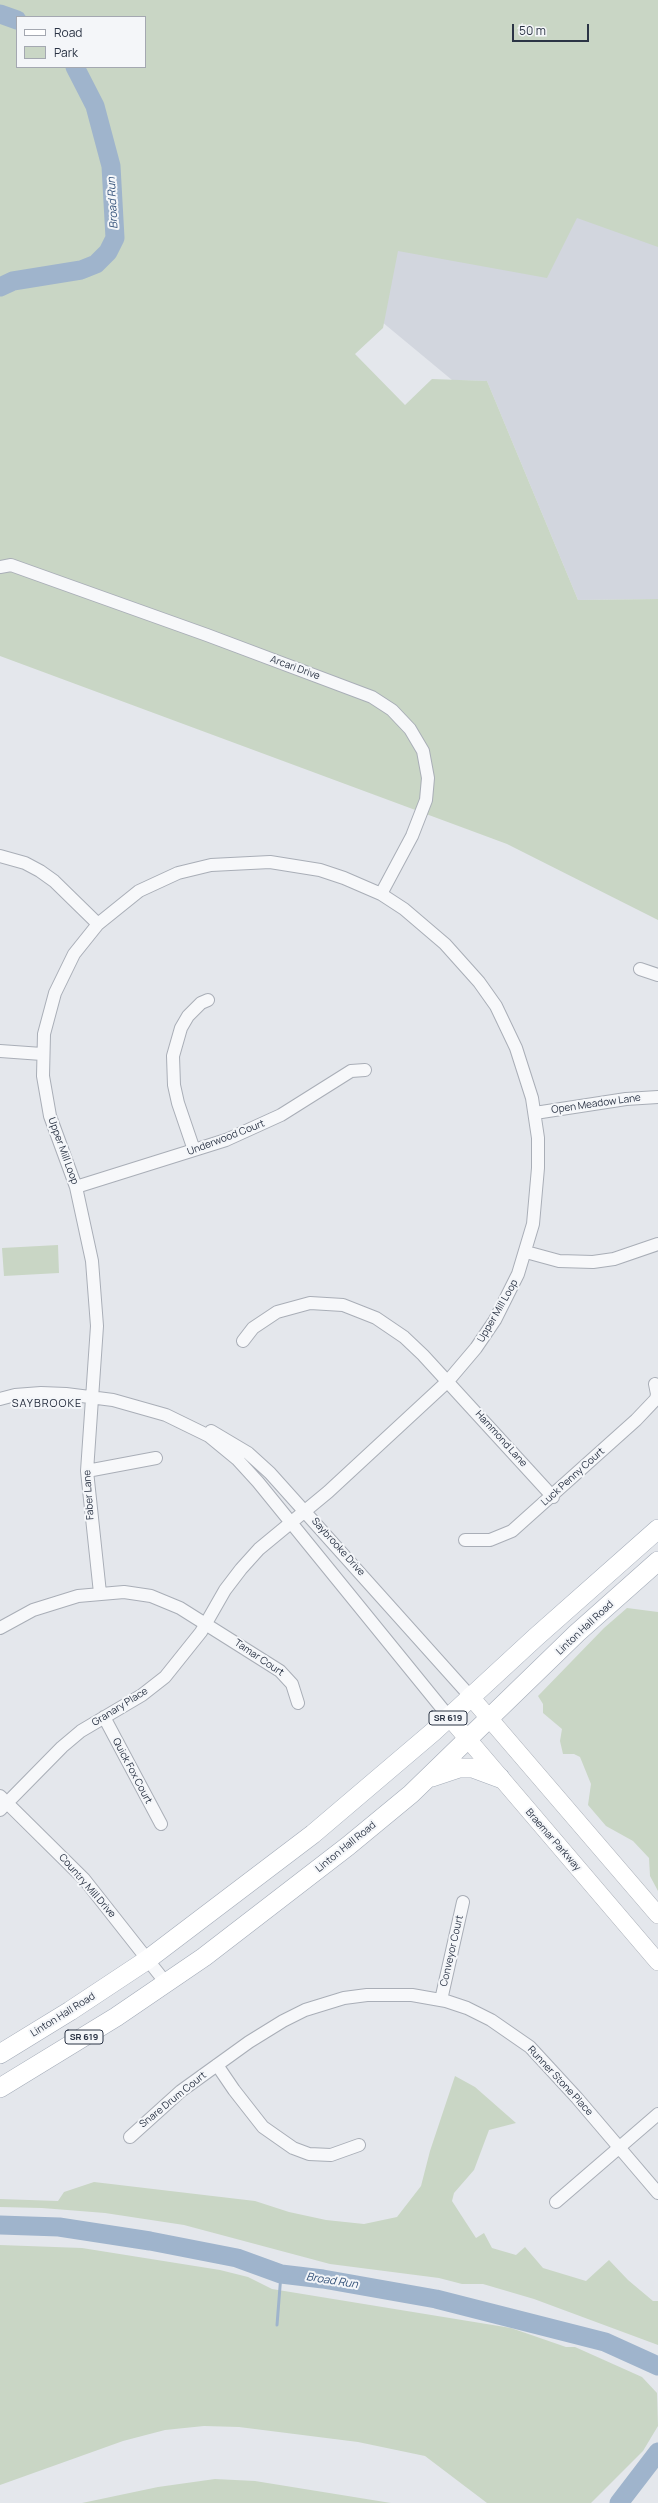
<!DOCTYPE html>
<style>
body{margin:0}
#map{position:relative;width:658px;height:2503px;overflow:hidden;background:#e4e7ec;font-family:Manrope,sans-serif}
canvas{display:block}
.legend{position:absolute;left:16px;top:16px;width:130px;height:52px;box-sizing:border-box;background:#f4f6f9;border:1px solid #a4a8b1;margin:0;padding:5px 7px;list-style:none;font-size:12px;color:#2b3445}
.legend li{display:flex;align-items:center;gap:8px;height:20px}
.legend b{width:20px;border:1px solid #a4a8b1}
.scale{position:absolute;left:512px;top:24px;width:77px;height:18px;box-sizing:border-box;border:2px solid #2b3445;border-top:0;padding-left:5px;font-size:12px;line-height:14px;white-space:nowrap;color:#2b3445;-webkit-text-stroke:3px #f4f6f9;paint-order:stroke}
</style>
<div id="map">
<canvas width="658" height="2503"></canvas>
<ul class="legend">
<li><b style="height:5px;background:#fff"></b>Road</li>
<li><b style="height:11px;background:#c9d6c5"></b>Park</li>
</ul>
<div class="scale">50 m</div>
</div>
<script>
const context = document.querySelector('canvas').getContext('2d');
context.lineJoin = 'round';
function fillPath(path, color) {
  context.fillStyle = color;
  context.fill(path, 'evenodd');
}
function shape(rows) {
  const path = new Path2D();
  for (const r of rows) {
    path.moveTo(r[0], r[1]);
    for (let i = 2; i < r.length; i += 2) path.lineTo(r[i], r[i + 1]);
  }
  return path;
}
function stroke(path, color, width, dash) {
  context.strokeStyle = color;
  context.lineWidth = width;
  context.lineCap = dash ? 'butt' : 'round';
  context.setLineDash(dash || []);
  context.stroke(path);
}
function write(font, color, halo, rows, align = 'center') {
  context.font = font + ' Manrope,sans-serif';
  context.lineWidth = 4;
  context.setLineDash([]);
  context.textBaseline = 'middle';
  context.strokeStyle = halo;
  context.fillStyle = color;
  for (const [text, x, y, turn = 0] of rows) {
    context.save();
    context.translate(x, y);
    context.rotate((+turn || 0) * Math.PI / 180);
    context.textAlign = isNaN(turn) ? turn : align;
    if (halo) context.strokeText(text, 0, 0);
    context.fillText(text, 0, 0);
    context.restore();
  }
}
fillPath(shape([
 [561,176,658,188,658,599,578,600,487,381,452,380,358,302,374,207]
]), '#d2d6de');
fillPath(shape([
 [0,0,658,0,658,247,577,218,547,278,398,251,383,328,355,354,405,405,432,379,487,381,578,600,658,599,658,920,507,844,0,656],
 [17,17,145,17,145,67,17,67],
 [58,1245,59,1273,4,1276,2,1248],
 [627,1608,658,1612,658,1891,650,1876,649,1858,633,1841,606,1826,588,1805,591,1784,580,1757,574,1754,563,1754,560,1741,562,1729,543,1713,543,1704,538,1696,604,1628],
 [455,2076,475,2087,516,2123,489,2130,474,2170,454,2193,452,2201,476,2238,484,2233,492,2248,516,2255,525,2247,543,2268,586,2281,609,2260,628,2280,653,2301,658,2301,658,2345,534,2299,483,2284,462,2284,439,2278,330,2264,184,2225,105,2213,42,2208,0,2207,0,2199,58,2201,64,2192,94,2182,255,2201,289,2212,326,2220,364,2224,397,2217,421,2186,430,2151],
 [0,2245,82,2248,220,2270,248,2277,272,2289,511,2328,566,2347,575,2347,642,2377,657,2393,658,2426,643,2451,591,2503,487,2503,425,2456,358,2442,239,2427,204,2426,165,2430,123,2441,0,2485],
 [215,2479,255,2481,391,2503,82,2503,158,2487]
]), '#c9d6c5');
stroke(shape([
 [277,2325,281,2274]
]), '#9fb4cc', 3);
stroke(shape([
 [0,14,17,20],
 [0,287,13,281,81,270,96,264,108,252,115,238,111,166,95,106,75,67],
 [0,2225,59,2227,150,2241,237,2258,281,2274,323,2279,436,2299,605,2342,658,2366],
 [619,2503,658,2452]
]), '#9fb4cc', 19);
const street = shape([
 [0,567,11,565,207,635,372,697,392,710,410,729,423,751,428,778,426,800,412,836,381,894],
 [0,856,25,863,40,871,54,881,98,924],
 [640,969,658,975],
 [0,1051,42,1054],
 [535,1113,626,1099,658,1097],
 [194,1150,178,1103,174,1085,173,1056,181,1028,188,1016,201,1003,208,1000],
 [76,1187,226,1140,281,1115,351,1071,365,1070],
 [526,1252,559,1261,593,1262,614,1259,658,1244],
 [243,1341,253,1328,277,1312,310,1303,343,1305,376,1318,404,1337,423,1355,553,1497],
 [0,1399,15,1395,41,1393,66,1394,113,1400,166,1415,209,1436,237,1459,258,1482,449,1717],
 [211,1431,248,1453,270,1473,470,1696],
 [87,1471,156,1458],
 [465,1540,490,1540,512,1531,636,1420,656,1399,657,1394,655,1384],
 [0,1628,33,1610,78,1596,124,1592,151,1596,180,1608,280,1671,292,1684,298,1703],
 [104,1717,161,1824],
 [0,1796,84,1879,166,1983],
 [0,1810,62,1747,81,1731,142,1695,165,1677,201,1632,225,1590,241,1569,259,1549,328,1492,448,1381,476,1348,495,1320,518,1274,533,1224,538,1168,538,1138,532,1098,516,1048,496,1006,479,982,445,944,404,909,381,894,344,878,320,870,270,862,211,865,178,873,139,891,98,924,74,954,55,993,44,1034,43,1076,50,1116,76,1187,92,1261,97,1326,87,1471,100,1593],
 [441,2000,463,1902],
 [217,2065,234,2090,263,2127,293,2148,309,2154,331,2155,359,2145],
 [130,2137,181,2091,249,2042,283,2021,305,2010,344,1998,367,1995,412,1995,446,2001,467,2008,491,2020,530,2047,577,2098,658,2193],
 [556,2202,658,2114]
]);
const secondary = shape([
 [470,1696,658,1915],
 [449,1717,658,1962]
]);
const primary = shape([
 [432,1777,459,1768,473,1768,500,1778],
 [0,2054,70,2011,147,1960,313,1834,433,1732,536,1637,658,1529],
 [0,2088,116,2017,204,1957,348,1846,411,1794,577,1633,658,1561]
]);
stroke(street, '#a9aeb7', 14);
stroke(secondary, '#a9aeb7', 18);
stroke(primary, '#a3abb8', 20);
stroke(street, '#f7f8fa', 12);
stroke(secondary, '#fff', 17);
stroke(primary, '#fff', 19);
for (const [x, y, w] of [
 [448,1718,38],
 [84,2037,38]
]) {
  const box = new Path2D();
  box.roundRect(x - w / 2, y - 7, w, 14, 3);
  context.fillStyle = '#f4f6f9';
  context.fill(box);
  stroke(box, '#2b3445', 1);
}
write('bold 9px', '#2b3445', null, [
 ["SR 619",448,1718],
 ["SR 619",84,2037]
]);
write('10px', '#2b3445', '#f4f6f9', [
 ["Arcari Drive",295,668,20],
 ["Open Meadow Lane",596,1104,-8],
 ["Underwood Court",226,1138,-21],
 ["Upper Mill Loop",63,1151,70],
 ["Upper Mill Loop",498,1311,-60],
 ["Hammond Lane",501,1439,48],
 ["Luck Penny Court",573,1477,-42],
 ["Faber Lane",89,1495,-94],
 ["Saybrooke Drive",338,1547,48],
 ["Linton Hall Road",585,1628,-43],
 ["Tamar Court",259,1658,34],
 ["Granary Place",120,1707,-32],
 ["Quick Fox Court",132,1771,62],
 ["Braemar Parkway",553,1840,49],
 ["Linton Hall Road",346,1847,-39],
 ["Country Mill Drive",87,1886,49],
 ["Conveyor Court",452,1951,-77],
 ["Linton Hall Road",63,2015,-32],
 ["Runner Stone Place",560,2081,47],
 ["Snare Drum Court",173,2100,-39]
]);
write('italic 11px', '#34527a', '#f4f6f9', [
 ["Broad Run",113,203,-93],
 ["Broad Run",332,2281,9]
]);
context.letterSpacing = '1px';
write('11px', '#1d2536', '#f4f6f9', [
 ["SAYBROOKE",47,1404]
]);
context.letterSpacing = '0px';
</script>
